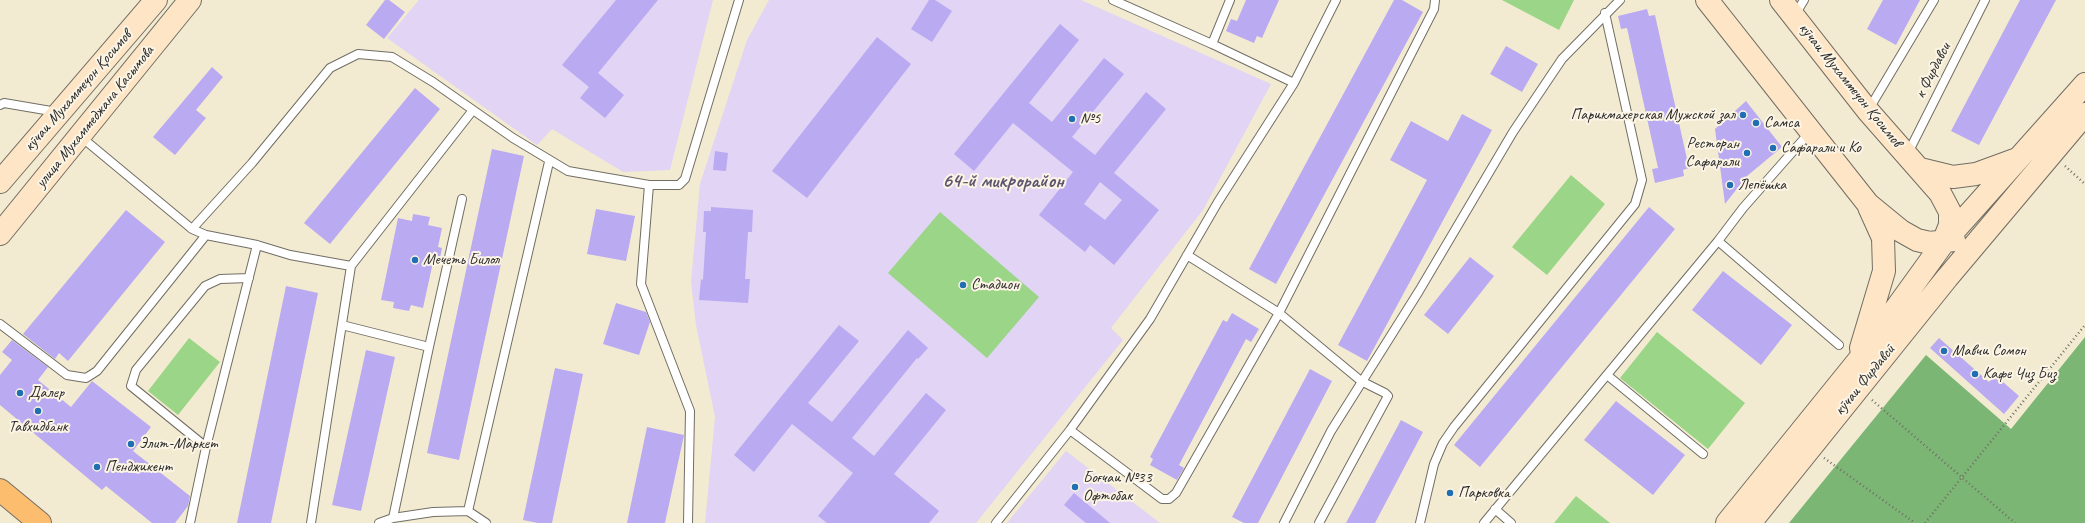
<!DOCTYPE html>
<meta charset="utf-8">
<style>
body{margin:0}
canvas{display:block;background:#f3ebd1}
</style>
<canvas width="2085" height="523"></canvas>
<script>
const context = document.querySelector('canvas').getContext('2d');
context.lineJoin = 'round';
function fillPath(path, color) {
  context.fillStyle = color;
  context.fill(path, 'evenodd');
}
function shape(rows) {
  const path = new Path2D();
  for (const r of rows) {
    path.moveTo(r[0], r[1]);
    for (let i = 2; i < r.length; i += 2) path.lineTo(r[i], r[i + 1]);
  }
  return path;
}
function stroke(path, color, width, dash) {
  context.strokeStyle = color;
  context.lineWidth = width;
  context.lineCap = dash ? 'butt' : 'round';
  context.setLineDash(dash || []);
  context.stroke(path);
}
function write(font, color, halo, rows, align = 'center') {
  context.font = font + ' Caveat,sans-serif';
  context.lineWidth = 4;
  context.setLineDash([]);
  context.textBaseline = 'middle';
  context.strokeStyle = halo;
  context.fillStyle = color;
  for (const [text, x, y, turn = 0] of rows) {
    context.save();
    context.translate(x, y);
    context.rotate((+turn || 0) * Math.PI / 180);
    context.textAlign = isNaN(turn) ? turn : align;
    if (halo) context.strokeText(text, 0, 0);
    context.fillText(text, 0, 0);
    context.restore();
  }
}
fillPath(shape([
 [419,0,713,0,670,170,623,172,552,129,537,145,387,38],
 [769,0,1081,0,1271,84,1203,210,1111,328,1123,340,976,523,705,523,715,417,696,325,691,282,700,184,747,40],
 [1066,451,1160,523,1007,523]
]), '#e1d4f4');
fillPath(shape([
 [1502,0,1574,0,1559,30],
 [1571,175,1605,204,1547,275,1512,247],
 [940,212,1039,297,987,358,888,273],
 [1657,332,1745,403,1708,449,1620,378],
 [189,338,220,362,178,415,148,391],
 [1576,496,1610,523,1554,523]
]), '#9bd588');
fillPath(shape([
 [2085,337,2085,523,1789,523,1926,355,2011,429]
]), '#7cb674');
fillPath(shape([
 [385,0,389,0,405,12,384,39,366,25],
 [616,0,658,0,598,73,624,95,605,118,580,98,589,87,562,65],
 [929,0,935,0,952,11,932,42,911,29],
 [1246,0,1279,0,1262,38,1257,36,1254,43,1226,31,1231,19,1237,21],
 [1394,0,1402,0,1423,12,1276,284,1249,269],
 [1883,0,1920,0,1896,45,1867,29],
 [2020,0,2056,0,1979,145,1951,131],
 [1647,9,1649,16,1655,15,1689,168,1683,170,1684,176,1655,183,1652,169,1658,168,1627,28,1621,29,1618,16],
 [1060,24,1079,40,1029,103,1052,122,1104,58,1124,74,1072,137,1095,155,1146,92,1166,109,1114,173,1159,210,1114,265,1090,245,1085,252,1039,215,1073,172,1013,123,974,171,954,154],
 [1100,182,1122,200,1105,220,1084,204],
 [877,37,911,64,807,198,772,171],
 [1506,46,1538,64,1522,92,1490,74],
 [212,67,223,77,196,110,206,118,175,155,153,137],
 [415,88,440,109,330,244,304,223],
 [1746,101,1782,147,1747,176,1725,204,1715,129],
 [1462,114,1492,130,1367,361,1338,345,1427,180,1390,160,1411,121,1448,141],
 [492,149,524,156,459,460,427,453],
 [715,151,728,153,726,171,713,170],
 [711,207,753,210,752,232,748,232,745,279,750,279,748,303,699,300,701,279,703,280,706,232,703,232,704,211,711,211],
 [1649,207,1675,229,1480,467,1454,445],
 [596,209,635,216,626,261,587,254],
 [126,210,165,242,68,361,59,353,55,359,23,334],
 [413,214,430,217,428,225,442,228,438,247,442,248,439,263,433,262,423,308,411,305,409,311,393,308,394,302,381,300,398,218,412,221],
 [1470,257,1494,276,1448,334,1424,315],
 [1723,271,1792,325,1761,365,1692,310],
 [286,286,318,293,271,523,237,523],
 [616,303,646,312,650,322,639,355,603,344],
 [1232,313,1259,329,1251,342,1246,339,1179,465,1184,468,1177,480,1150,465,1153,459,1150,457,1223,320,1227,322],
 [839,325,859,341,808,403,832,422,908,330,928,348,918,359,917,358,852,438,874,456,926,393,946,410,894,474,939,511,929,523,827,523,818,516,853,473,792,424,754,472,734,455],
 [1939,338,1989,382,1995,375,2019,396,2004,414,1930,348],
 [12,340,48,367,38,380,71,407,92,381,151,427,133,451,190,496,188,506,175,523,152,523,106,486,102,490,0,405,0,375,12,360,2,352],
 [366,350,395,357,361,511,332,505],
 [555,368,583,374,552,523,538,523,523,520],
 [1310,369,1332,381,1258,523,1244,523,1232,517],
 [1616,401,1685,455,1653,495,1584,440],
 [1401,420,1423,432,1375,523,1346,523],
 [647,427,684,435,665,523,627,523],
 [1074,493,1110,523,1086,523,1064,505]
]), '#baaaf1');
const lane = shape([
 [1113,0,1212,44,1294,83],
 [1795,15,1804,0],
 [1212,44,1230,0],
 [0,105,4,103,57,112],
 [1869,109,1934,0],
 [80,136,192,229,252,163,330,68,358,54,392,57,433,82,513,138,568,171,649,185],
 [1908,153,1985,0],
 [192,229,206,235,257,245,290,255,351,266],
 [1718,241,1839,345],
 [1187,255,1279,313,1361,381,1385,393,1388,396,1319,523],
 [0,324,67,375,86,378,97,371,206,235],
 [342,325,429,347],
 [1607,375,1703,454],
 [1070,430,1162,499,1169,499,1176,493,1279,313,1434,9,1435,0],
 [206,447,131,386,136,370,205,286,220,279,249,278],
 [1495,509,1511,523],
 [468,511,549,162],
 [393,518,429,347,462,199],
 [190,523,206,447,257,245],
 [311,523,351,266,473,110],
 [379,523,393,518,433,512,468,511,486,523],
 [688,523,690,411,641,284,649,185,679,185,685,179,739,0],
 [996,523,1070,430,1150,319,1218,202,1294,83,1336,0],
 [1284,523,1331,431,1419,291,1513,132,1562,59,1620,0],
 [1420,523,1434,464,1443,443,1454,427,1635,204,1642,180,1605,13],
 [1484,523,1718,241,1743,208,1810,132]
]);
const secondary = shape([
 [1707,0,1868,204,1901,231,1917,240,1930,243,1954,240],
 [1781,0,1868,111,1940,193,1950,212,1950,225,1944,240],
 [1920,169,1953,177,1976,174,2017,159],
 [0,182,156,0],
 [0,234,190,0],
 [1861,348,1884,271,1883,238,1869,207],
 [1727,523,1858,361,1944,242,2085,84],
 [1750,523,1947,278,2085,114]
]);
const highway = shape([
 [0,490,40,523]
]);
stroke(lane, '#716e65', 10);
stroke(secondary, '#716e65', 24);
stroke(highway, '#716e65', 24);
stroke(shape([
 [2065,166,2085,184],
 [1872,400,2015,523],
 [1824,458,1915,523],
 [1925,523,2085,325]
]), '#716e65', 2.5, [1, 3]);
stroke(lane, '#fff', 8);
stroke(secondary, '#fee5c5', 22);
stroke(highway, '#fcbd6f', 22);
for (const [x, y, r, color] of [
 [1743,115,4,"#1f6fb2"],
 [1072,119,4,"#1f6fb2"],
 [1756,123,4,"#1f6fb2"],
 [1773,148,4,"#1f6fb2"],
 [1747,153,4,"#1f6fb2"],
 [1730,185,4,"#1f6fb2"],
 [415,260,4,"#1f6fb2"],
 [963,285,4,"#1f6fb2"],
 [1944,351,4,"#1f6fb2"],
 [1975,374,4,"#1f6fb2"],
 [20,393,4,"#1f6fb2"],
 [38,411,4,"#1f6fb2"],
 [131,444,4,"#1f6fb2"],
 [97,467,4,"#1f6fb2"],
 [1075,487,4,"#1f6fb2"],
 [1450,493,4,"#1f6fb2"]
]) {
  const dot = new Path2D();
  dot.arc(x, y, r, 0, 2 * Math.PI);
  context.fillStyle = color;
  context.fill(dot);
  stroke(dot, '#fcf5e5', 1.5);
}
write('16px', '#2b2b2b', '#fcf5e5', [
 ["к Фирдавси",1933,71,-63],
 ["кӯчаи Мухаммеҷон Қосимов",1850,85,51],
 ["кӯчаи Мухаммеҷон Қосимов",78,91,-49],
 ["улица Мухаммеджана Касымова",95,117,-51],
 ["кӯчаи Фирдавсӣ",1865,380,-51]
]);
write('16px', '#2b2b2b', '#fcf5e5', [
 ["Парикмахерская Мужской зал",1735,115,"right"],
 ["№5",1080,119],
 ["Самса",1764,123],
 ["Ресторан",1739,144,"right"],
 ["Сафарали",1739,162,"right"],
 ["Сафарали и Ко",1781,148],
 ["Лепёшка",1738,185],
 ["Мечеть Билол",423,260],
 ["Стадион",971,285],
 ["Мавчи Сомон",1952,351],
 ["Кафе Чиз Биз",1983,374],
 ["Далер",28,393],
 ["Тавхидбанк",38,427,"center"],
 ["Элит-Маркет",139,444],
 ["Пенджикент",105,467],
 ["Боғчаи №33",1083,478],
 ["Офтобак",1083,496],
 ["Парковка",1458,493]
], 'left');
write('bold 20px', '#5d5770', '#fcf5e5', [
 ["64-й микрорайон",1003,182]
]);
</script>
